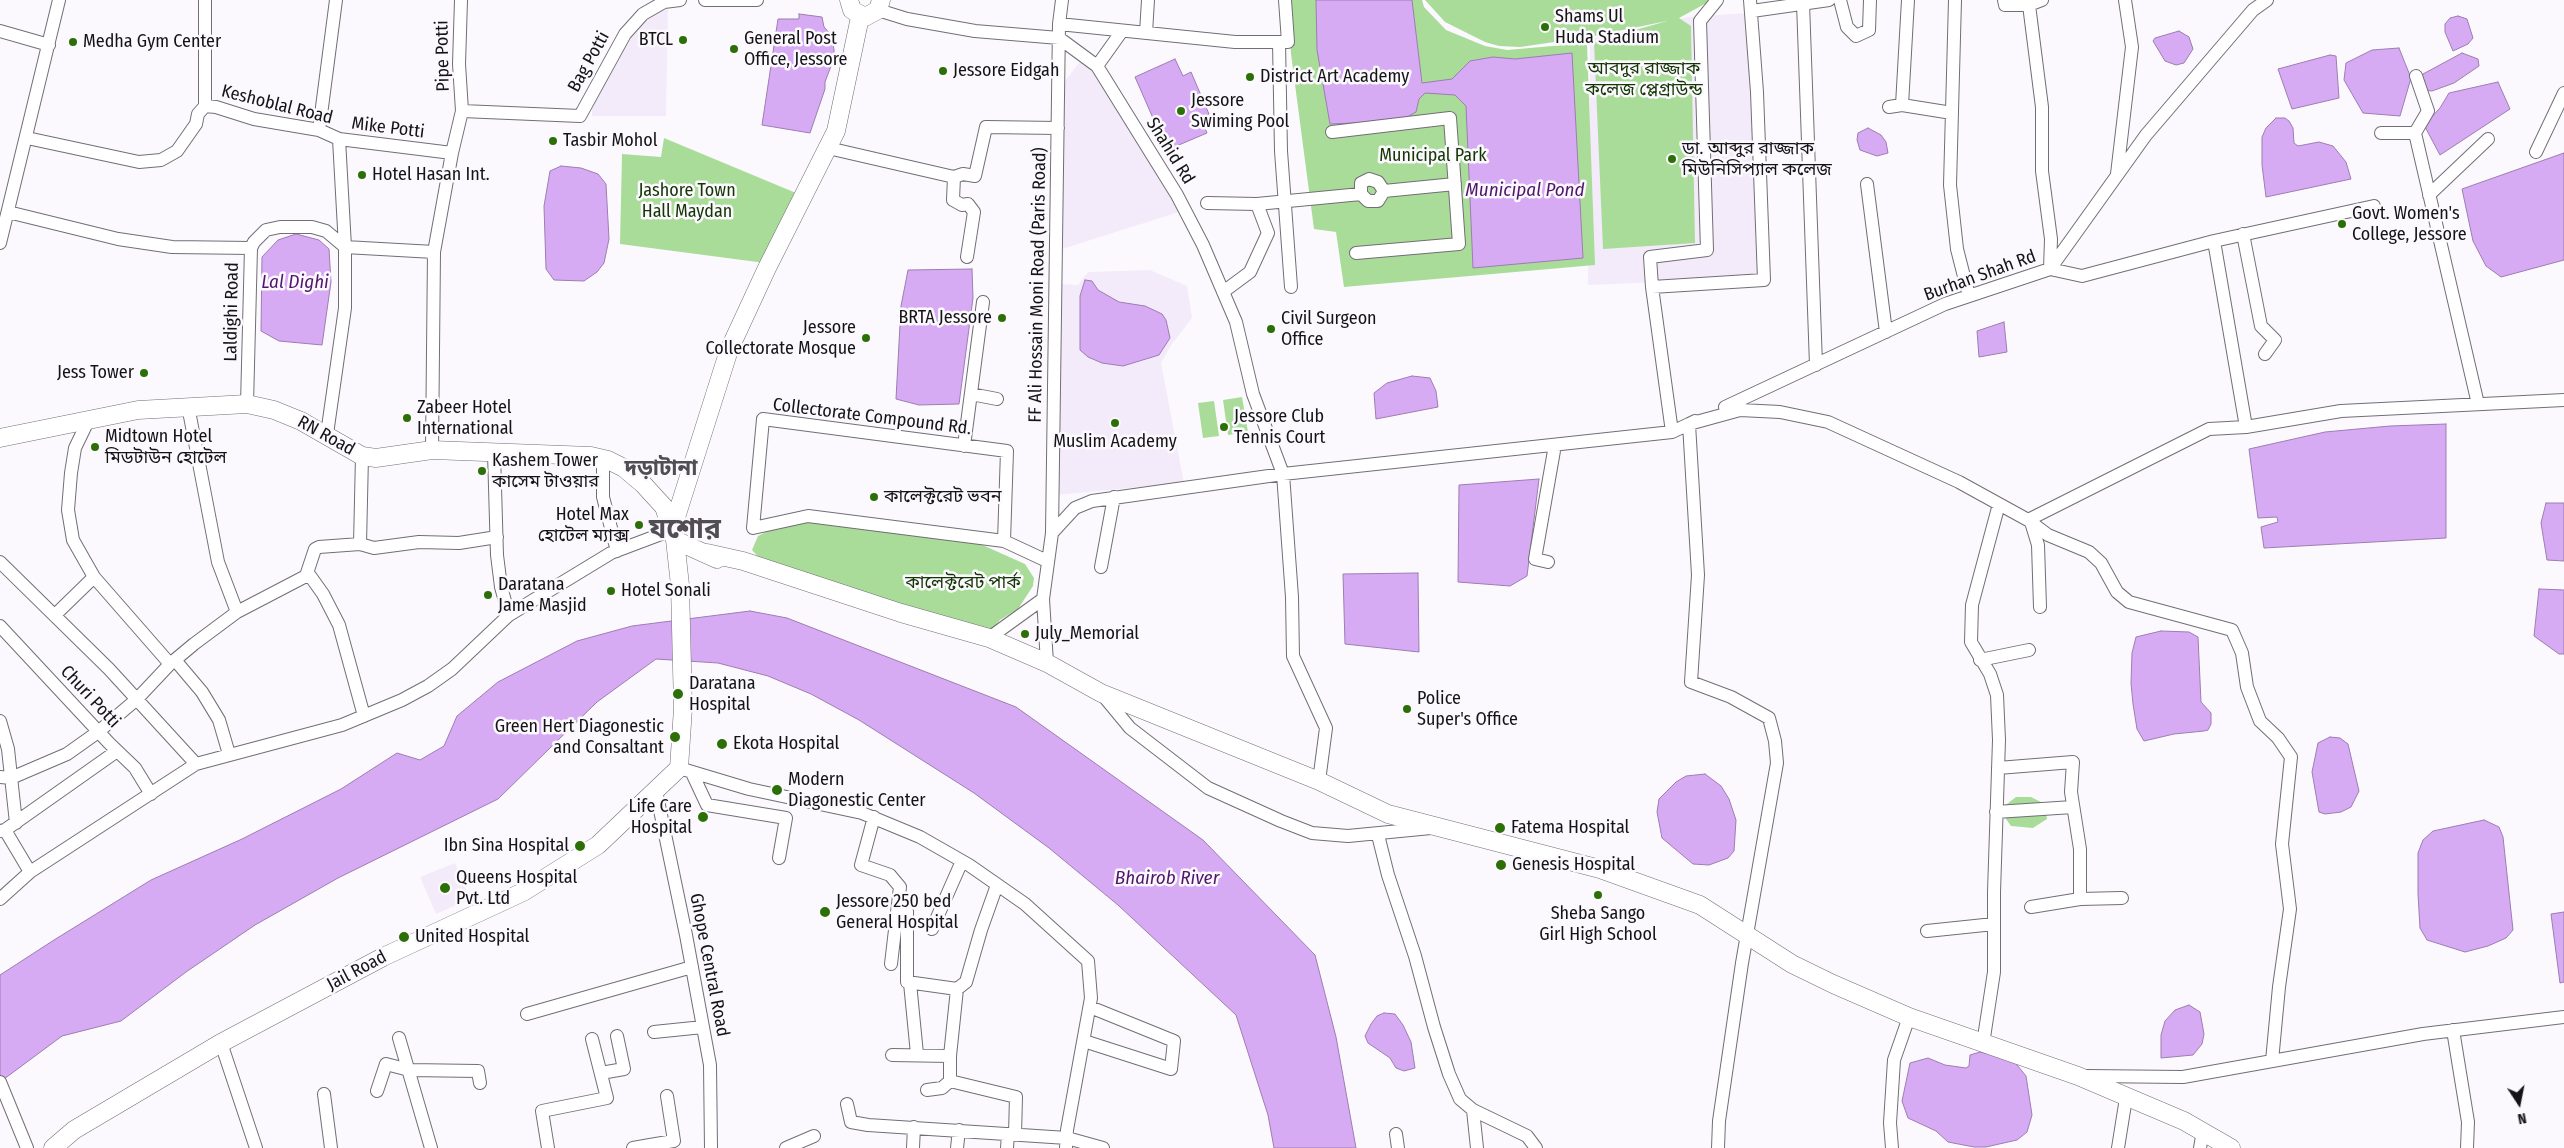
<!DOCTYPE html>
<meta charset="utf-8">
<style>
body{margin:0}
#map{position:relative;width:2564px;height:1148px;overflow:hidden;background:#fcf9fe;font-family:"Fira Sans Condensed",sans-serif}
canvas{display:block}
.north{position:absolute;left:2494px;top:1078px;width:50px;height:50px;-webkit-text-stroke:4px #fcf9fe;paint-order:stroke;rotate:169deg;font-size:14px;font-weight:700;line-height:20px;text-align:center;color:#141315}
.north::after{content:'';display:block;margin:auto;width:18px;height:22px;background:#141315;clip-path:polygon(50% 0,100% 100%,50% 72%,0 100%)}
</style>
<div id="map">
<canvas width="2564" height="1148"></canvas>
<div class="north">N</div>
</div>
<script>
const context = document.querySelector('canvas').getContext('2d');
context.lineJoin = 'round';
function fillPath(path, color) {
  context.fillStyle = color;
  context.fill(path, 'evenodd');
}
function shape(rows) {
  const path = new Path2D();
  for (const r of rows) {
    path.moveTo(r[0], r[1]);
    for (let i = 2; i < r.length; i += 2) path.lineTo(r[i], r[i + 1]);
  }
  return path;
}
function stroke(path, color, width, dash) {
  context.strokeStyle = color;
  context.lineWidth = width;
  context.lineCap = dash ? 'butt' : 'round';
  context.setLineDash(dash || []);
  context.stroke(path);
}
function write(font, color, halo, rows, align = 'center') {
  context.font = font + ' "Fira Sans Condensed","Noto Sans Bengali",sans-serif';
  context.lineWidth = 5;
  context.setLineDash([]);
  context.textBaseline = 'middle';
  context.strokeStyle = halo;
  context.fillStyle = color;
  for (const [text, x, y, turn = 0] of rows) {
    context.save();
    context.translate(x, y);
    context.rotate((+turn || 0) * Math.PI / 180);
    context.textAlign = isNaN(turn) ? turn : align;
    if (halo) context.strokeText(text, 0, 0);
    context.fillText(text, 0, 0);
    context.restore();
  }
}
fillPath(shape([
 [668,9,666,116,592,116,592,98,628,35,652,12],
 [1748,13,1761,278,1588,285,1590,39,1688,17],
 [1079,63,1087,63,1094,69,1179,212,1062,249,1065,81],
 [1150,270,1187,286,1192,318,1172,344,1161,363,1184,483,1056,495,1058,284,1078,285,1088,272],
 [455,863,470,899,436,914,420,877]
]), '#f4ebfa');
fillPath(shape([
 [1288,0,1422,0,1424,7,1446,30,1485,46,1507,50,1587,43,1595,265,1344,287,1336,232,1314,229,1291,54],
 [1425,0,1712,0,1679,18,1691,26,1695,243,1603,249,1594,42,1667,21,1589,37,1520,47,1499,46,1485,42,1445,22],
 [664,138,796,193,765,263,620,244,622,154,661,157],
 [1242,397,1248,432,1228,435,1223,400],
 [1214,401,1219,436,1203,438,1198,403],
 [806,520,978,543,1025,564,1034,578,1033,586,1018,609,1000,620,987,636,763,562,752,550,758,536,774,528],
 [2016,797,2031,797,2045,804,2047,819,2033,828,2011,826,2006,819,2003,807]
]), '#aadc99');
const water = shape([
 [1316,0,1412,0,1422,83,1452,79,1470,61,1493,57,1515,59,1572,53,1583,258,1473,268,1466,106,1455,95,1425,93,1419,99,1416,112,1400,121,1330,124,1317,50,1316,0],
 [799,14,822,17,824,27,832,36,834,50,834,58,825,82,825,89,810,133,762,125,778,19,799,19,799,14],
 [2458,16,2467,19,2473,38,2468,44,2453,51,2445,32,2445,24,2450,18,2458,16],
 [2179,31,2189,37,2193,49,2184,63,2176,65,2165,61,2153,41,2155,38,2179,31],
 [2399,48,2411,78,2400,116,2363,113,2344,80,2346,63,2372,50,2399,48],
 [2462,53,2478,59,2479,66,2454,83,2432,91,2423,90,2420,83,2423,74,2462,53],
 [2330,55,2336,56,2339,98,2292,109,2278,69,2330,55],
 [1175,59,1183,76,1191,72,1209,114,1201,118,1207,133,1167,150,1135,77,1175,59],
 [2498,82,2510,109,2440,155,2424,125,2440,108,2449,93,2498,82],
 [2276,118,2285,118,2289,121,2293,128,2294,143,2298,146,2319,142,2333,146,2346,162,2351,179,2266,197,2262,165,2262,137,2266,128,2276,118],
 [1868,128,1881,135,1886,142,1888,153,1877,156,1860,150,1857,140,1858,133,1868,128],
 [2564,153,2564,260,2501,277,2486,266,2473,241,2462,189,2564,153],
 [561,166,581,168,598,174,606,184,609,239,604,263,597,272,584,281,554,280,546,269,544,206,550,171,561,166],
 [296,234,319,240,329,249,331,282,322,345,279,341,261,331,262,257,278,240,296,234],
 [972,269,973,298,959,404,919,405,896,399,901,306,908,270,972,269],
 [1085,280,1092,281,1098,290,1119,302,1145,306,1162,314,1166,320,1170,338,1159,355,1123,366,1102,363,1088,357,1080,350,1080,296,1085,280],
 [2004,322,2007,352,1979,357,1977,331,2004,322],
 [1412,376,1430,378,1436,391,1438,407,1376,419,1374,393,1387,383,1412,376],
 [2446,424,2446,538,2264,548,2261,527,2278,522,2277,517,2258,518,2249,449,2325,432,2390,426,2446,424],
 [1539,479,1527,576,1510,586,1458,582,1459,485,1539,479],
 [2546,503,2564,503,2564,561,2547,560,2541,523,2546,503],
 [1418,573,1419,652,1345,644,1343,574,1418,573],
 [2539,589,2564,590,2564,654,2559,654,2534,636,2539,589],
 [750,611,787,618,1016,707,1203,840,1315,955,1336,1037,1356,1148,1274,1148,1268,1115,1236,1015,1118,905,1049,848,974,793,859,720,811,694,768,676,718,663,656,659,597,702,498,799,338,878,255,925,186,972,121,1021,62,1036,0,1082,0,975,54,940,151,880,242,839,341,789,397,753,420,760,444,746,457,716,498,682,577,641,632,626,750,611],
 [2161,631,2189,632,2198,637,2201,702,2211,713,2211,724,2208,730,2204,731,2174,734,2144,741,2137,729,2133,704,2131,683,2132,653,2136,637,2161,631],
 [2330,737,2340,738,2348,744,2359,791,2351,807,2341,812,2325,814,2319,812,2312,772,2318,743,2330,737],
 [1705,774,1721,786,1729,799,1736,820,1734,851,1728,858,1709,865,1693,864,1662,838,1657,812,1659,799,1676,782,1686,776,1705,774],
 [2484,820,2499,827,2503,837,2513,930,2506,938,2488,946,2465,952,2427,940,2420,928,2418,894,2418,853,2423,840,2433,831,2484,820],
 [2564,912,2564,982,2560,983,2551,914,2564,912],
 [2189,1005,2200,1012,2204,1034,2202,1044,2193,1055,2161,1058,2161,1035,2165,1021,2175,1010,2189,1005],
 [1384,1013,1395,1014,1403,1025,1411,1042,1415,1068,1404,1071,1396,1068,1390,1058,1368,1043,1365,1036,1371,1024,1377,1016,1384,1013],
 [1980,1052,2013,1060,2026,1076,2032,1115,2027,1132,2017,1140,1986,1147,1974,1147,1948,1142,1936,1131,1908,1118,1902,1101,1910,1063,1928,1058,1945,1065,1966,1068,1969,1066,1970,1055,1980,1052]
]);
fillPath(water, '#d7abf4');
stroke(water, '#9c7db1', 1);
const minor = shape([
 [705,0,757,0],
 [1840,0,1847,27,1856,36,1869,30,1870,0],
 [1908,0,1902,105,1952,113],
 [1955,0,1950,185,1957,249,1969,296],
 [2004,0,2005,5,2029,5,2042,107,2042,171,2051,239,2050,269,2082,276,2214,241,2246,427],
 [1803,3,1816,365],
 [2029,5,2042,0],
 [878,10,907,19,975,31,1059,38,1097,66,1177,195,1203,245,1236,322,1253,394,1283,474,1292,597,1293,656,1326,728,1319,781],
 [1752,11,1829,0],
 [1059,24,1235,42,1288,42,1285,0],
 [0,31,49,45],
 [1146,33,1148,0],
 [1279,42,1281,151,1291,287],
 [1097,66,1122,31],
 [2416,76,2428,111,2415,133,2478,404],
 [205,106,205,0],
 [1889,107,1902,105],
 [462,111,580,116,625,34,643,14,664,2,680,0],
 [319,130,336,0],
 [1332,132,1450,118,1459,244,1356,253],
 [2381,133,2415,133],
 [27,138,139,162,161,160,177,151,196,124,198,114,205,106,216,107,254,119,319,130,339,139,452,153],
 [828,148,954,177],
 [2536,152,2564,93],
 [2117,174,2132,47,2125,0],
 [1369,179,1378,182,1384,191,1378,201,1368,201,1361,194,1361,183,1369,179],
 [1867,184,1886,332],
 [1384,191,1455,184],
 [2429,195,2488,139],
 [1207,203,1257,204,1361,194],
 [8,212,118,239,172,247,251,248],
 [2243,234,2261,326,2275,340,2265,354],
 [2214,241,2374,206],
 [0,243,59,0],
 [345,247,434,252],
 [967,257,974,212,968,204,962,205,953,200,954,177,963,174,975,176,986,127,1058,128],
 [1652,287,1650,257,1707,250,1700,21,1717,0],
 [1223,292,1250,272,1268,233,1257,204],
 [971,394,997,399],
 [247,404,251,248,254,242,266,230,280,227,312,227,326,231,345,247],
 [188,406,218,562,237,612],
 [1725,407,1945,304,2050,269,2146,135,2253,10,2267,0],
 [89,419,75,448,71,473,68,510,73,540,94,577,170,664],
 [1695,421,1689,424,1698,575,1691,682,1731,697,1769,718,1775,741,1777,763,1742,963,1719,1121,1718,1148],
 [1672,432,1652,287,1764,280,1757,92,1750,0],
 [327,434,345,308,345,247,339,139],
 [964,446,983,302],
 [432,450,434,252,452,153,462,111,459,64,461,0],
 [494,453,497,555,501,587,509,615],
 [603,459,603,497,617,551],
 [2028,520,2209,429,2246,427,2341,411,2564,400],
 [2031,522,2038,545,2040,607],
 [1052,533,1059,24,1062,0],
 [1004,541,1007,451,763,419,753,528,808,516,1004,541,1047,561],
 [360,544,362,456],
 [0,562,109,669,196,764],
 [1548,562,1535,559,1555,445],
 [1101,567,1114,497],
 [308,573,323,594,339,625,364,716],
 [56,614,94,577],
 [0,626,109,743,135,768,151,794],
 [989,638,1043,599],
 [175,660,202,692,219,720,229,754],
 [1980,660,2029,650],
 [1047,663,1043,599,1052,533,1075,508,1092,501,1283,474,1672,432,1689,424,1740,410,1780,412,1828,422,1959,482,2028,520,2048,535,2089,552,2101,563,2117,592,2129,602,2232,630,2242,653,2247,687,2260,721,2278,738,2291,757,2282,844,2290,909,2279,987,2272,1061],
 [1101,693,1130,728,1208,788,1281,821,1312,833,1348,836,1431,828],
 [0,721,8,749,16,823],
 [679,768,749,789,862,813,920,837,969,865,1025,904,1088,961,1091,998,1067,1130,1066,1148],
 [1998,768,2073,762,2071,792,2080,849,2080,899],
 [692,773,707,805,786,818,779,858],
 [0,777,11,778,67,754,98,732,137,699,170,664,194,644,237,612,306,576,315,549,319,547,360,544,374,548,419,542,459,543,497,537],
 [656,791,686,935,710,1065,711,1148],
 [1996,812,2073,807],
 [874,817,861,865,890,875,900,887,891,964],
 [5,830,117,751],
 [0,831,5,830,30,872],
 [1378,835,1388,875,1415,956,1434,1027,1449,1074,1460,1099,1473,1110,1527,1136,1536,1148],
 [0,899,30,872,196,764,342,725,402,700,428,686,452,669,509,615,611,553,672,530],
 [2031,907,2080,899,2122,898],
 [907,911,907,982,957,989,966,982,981,930,997,885],
 [932,929,962,861],
 [1927,931,1994,924],
 [910,983,917,1054],
 [527,1014,692,967],
 [2453,1030,2468,1122,2467,1148],
 [654,1032,703,1027],
 [399,1038,431,1148],
 [1084,1041,1171,1069,1174,1041,1090,1007],
 [221,1043,256,1148],
 [1983,1044,1994,972,1994,892,1999,740,1997,695,1990,674,1971,642,1972,605,1999,504],
 [892,1055,950,1056],
 [601,1073,624,1069,617,1036],
 [2086,1076,2183,1077,2423,1034,2564,1017],
 [950,1081,1016,1097,1015,1134],
 [0,1082,27,1148],
 [927,1090,942,1088,950,1081,950,1056,957,989],
 [377,1091,386,1064,409,1070,478,1071,480,1083],
 [324,1094,331,1148],
 [847,1104,851,1122,868,1125,1067,1138,1103,1148],
 [1473,1110,1477,1148],
 [1396,1134,1398,1148],
 [548,1148,542,1111,607,1098,592,1039],
 [633,1148,650,1145],
 [651,1148,650,1145,674,1141,667,1096],
 [786,1148,814,1136],
 [913,1148,914,1127],
 [957,1148,959,1130],
 [1007,1148,1008,1134],
 [1892,1148,1890,1123,1894,1060,1909,1017],
 [2118,1148,2126,1098],
 [2200,1148,2203,1131]
]);
const highway = shape([
 [849,0,852,10,865,17,878,10,881,0],
 [0,438,138,410,247,404,274,410,301,421,362,456,376,458,432,450,591,456,608,460,624,468,643,484,664,507,675,540,680,585,683,708,679,768,598,845,523,892,383,957,221,1043,74,1130,53,1148],
 [672,530,729,350,767,268,836,131,860,17],
 [675,540,717,559],
 [707,553,743,561,901,613,989,638,1047,663,1101,693,1319,781,1388,814,1600,869,1700,905,1792,964,1833,984,1909,1017,2078,1076,2184,1121,2231,1148]
]);
stroke(minor, '#726e75', 14);
stroke(highway, '#726e75', 19);
stroke(minor, '#fff', 12);
stroke(highway, '#fff', 18);
for (const [x, y, r, color] of [
 [1545,27,5,"#2d6f07"],
 [683,40,5,"#2d6f07"],
 [73,42,5,"#2d6f07"],
 [734,49,5,"#2d6f07"],
 [943,71,5,"#2d6f07"],
 [1250,77,5,"#2d6f07"],
 [1181,111,5,"#2d6f07"],
 [553,141,5,"#2d6f07"],
 [1672,159,5,"#2d6f07"],
 [362,175,5,"#2d6f07"],
 [2342,224,5,"#2d6f07"],
 [1002,318,5,"#2d6f07"],
 [1271,329,5,"#2d6f07"],
 [866,338,5,"#2d6f07"],
 [144,373,5,"#2d6f07"],
 [407,418,5,"#2d6f07"],
 [1115,423,5,"#2d6f07"],
 [1224,427,5,"#2d6f07"],
 [95,447,5,"#2d6f07"],
 [482,471,5,"#2d6f07"],
 [874,497,5,"#2d6f07"],
 [639,525,5,"#2d6f07"],
 [611,591,5,"#2d6f07"],
 [488,595,5,"#2d6f07"],
 [1025,634,5,"#2d6f07"],
 [678,694,6,"#2d6f07"],
 [1407,709,5,"#2d6f07"],
 [675,737,6,"#2d6f07"],
 [722,744,6,"#2d6f07"],
 [777,790,6,"#2d6f07"],
 [703,817,6,"#2d6f07"],
 [1500,828,6,"#2d6f07"],
 [580,846,6,"#2d6f07"],
 [1501,865,6,"#2d6f07"],
 [445,888,6,"#2d6f07"],
 [1598,895,5,"#2d6f07"],
 [825,912,6,"#2d6f07"],
 [404,937,6,"#2d6f07"]
]) {
  const dot = new Path2D();
  dot.arc(x, y, r, 0, 2 * Math.PI);
  context.fillStyle = color;
  context.fill(dot);
  stroke(dot, '#fcf9fe', 2);
}
write('18px', '#141315', '#fcf9fe', [
 ["Shams Ul",1555,17],
 ["Huda Stadium",1555,38],
 ["General Post",744,39],
 ["Office, Jessore",744,60],
 ["BTCL",673,40,"right"],
 ["Medha Gym Center",83,42],
 ["Jessore Eidgah",953,71],
 ["District Art Academy",1260,77],
 ["Jessore",1191,101],
 ["Swiming Pool",1191,122],
 ["Tasbir Mohol",563,141],
 ["ডা. আব্দুর রাজ্জাক",1682,149],
 ["মিউনিসিপ্যাল কলেজ",1682,170],
 ["Hotel Hasan Int.",372,175],
 ["Govt. Women's",2352,214],
 ["College, Jessore",2352,235],
 ["BRTA Jessore",992,318,"right"],
 ["Civil Surgeon",1281,319],
 ["Office",1281,340],
 ["Jessore",856,328,"right"],
 ["Collectorate Mosque",856,349,"right"],
 ["Jess Tower",134,373,"right"],
 ["Zabeer Hotel",417,408],
 ["International",417,429],
 ["Jessore Club",1234,417],
 ["Tennis Court",1234,438],
 ["Midtown Hotel",105,437],
 ["মিডটাউন হোটেল",105,458],
 ["Muslim Academy",1115,442,"center"],
 ["Kashem Tower",492,461],
 ["কাসেম টাওয়ার",492,482],
 ["কালেক্টরেট ভবন",884,497],
 ["Hotel Max",629,515,"right"],
 ["হোটেল ম্যাক্স",629,536,"right"],
 ["Daratana",498,585],
 ["Jame Masjid",498,606],
 ["Hotel Sonali",621,591],
 ["July_Memorial",1035,634],
 ["Daratana",689,684],
 ["Hospital",689,705],
 ["Police",1417,699],
 ["Super's Office",1417,720],
 ["Green Hert Diagonestic",664,727,"right"],
 ["and Consaltant",664,748,"right"],
 ["Ekota Hospital",733,744],
 ["Modern",788,780],
 ["Diagonestic Center",788,801],
 ["Life Care",692,807,"right"],
 ["Hospital",692,828,"right"],
 ["Fatema Hospital",1511,828],
 ["Ibn Sina Hospital",569,846,"right"],
 ["Genesis Hospital",1512,865],
 ["Queens Hospital",456,878],
 ["Pvt. Ltd",456,899],
 ["Jessore 250 bed",836,902],
 ["General Hospital",836,923],
 ["Sheba Sango",1598,914,"center"],
 ["Girl High School",1598,935,"center"],
 ["United Hospital",415,937]
], 'left');
write('18px', '#141315', '#fcf9fe', [
 ["Pipe Potti",443,56,-91],
 ["Bag Potti",589,62,-61],
 ["Keshoblal Road",277,105,14],
 ["Mike Potti",388,128,7],
 ["Shahid Rd",1170,151,58],
 ["Burhan Shah Rd",1980,276,-20],
 ["FF Ali Hossain Moni Road (Paris Road)",1038,285,-89],
 ["Laldighi Road",232,312,-89],
 ["Collectorate Compound Rd.",872,417,7],
 ["RN Road",326,436,29],
 ["Churi Potti",90,697,47],
 ["Ghope Central Road",709,965,79],
 ["Jail Road",357,971,-28]
]);
write('18px', '#143604', '#fcf9fe', [
 ["আবদুর রাজ্জাক",1644,69],
 ["কলেজ প্লেগ্রাউন্ড",1644,90],
 ["Municipal Park",1433,156],
 ["Jashore Town",687,191],
 ["Hall Maydan",687,212],
 ["কালেক্টরেট পার্ক",963,583]
]);
write('italic 19px', '#4f166b', '#fcf9fe', [
 ["Municipal Pond",1525,191],
 ["Lal Dighi",295,283],
 ["Bhairob River",1167,879]
]);
write('bold 22px', '#514d54', '#fcf9fe', [
 ["দড়াটানা",661,469]
]);
write('bold 28px', '#514d54', '#fcf9fe', [
 ["যশোর",685,530]
]);
</script>
